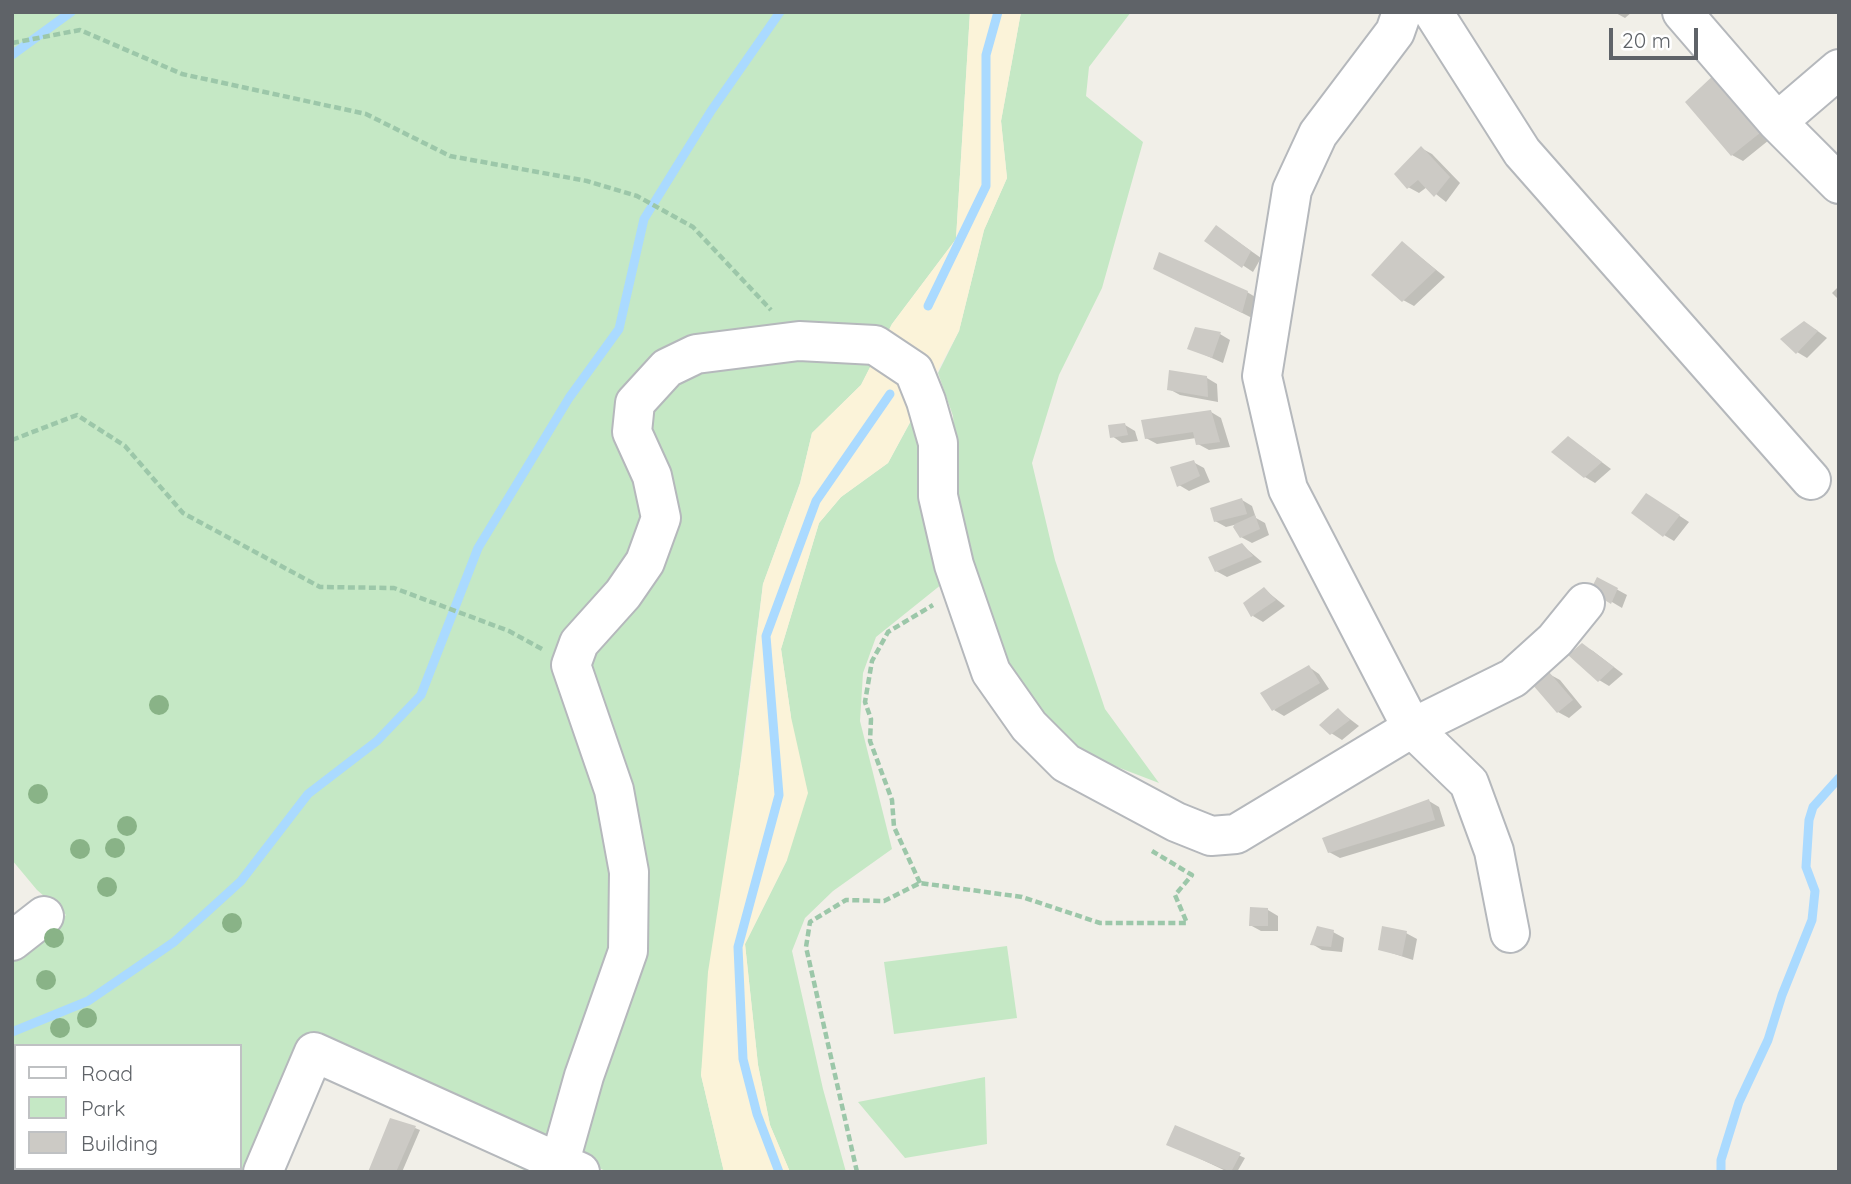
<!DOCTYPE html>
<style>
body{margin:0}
#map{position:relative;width:1851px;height:1184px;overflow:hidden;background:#f1efe8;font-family:Quicksand,sans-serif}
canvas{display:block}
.frame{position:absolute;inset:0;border:14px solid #5f6368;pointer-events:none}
.legend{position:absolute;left:14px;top:1044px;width:228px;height:126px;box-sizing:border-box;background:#fff;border:2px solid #bfc1c3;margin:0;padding:9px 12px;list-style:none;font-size:21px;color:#5f6368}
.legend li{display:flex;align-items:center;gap:14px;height:35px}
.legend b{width:35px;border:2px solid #bfc1c3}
.scale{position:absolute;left:1609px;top:28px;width:89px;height:32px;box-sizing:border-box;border:4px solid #5f6368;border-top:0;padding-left:9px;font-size:21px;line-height:24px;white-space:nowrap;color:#5f6368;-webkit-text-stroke:5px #fff;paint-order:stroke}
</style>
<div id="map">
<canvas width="1851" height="1184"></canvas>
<div class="frame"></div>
<ul class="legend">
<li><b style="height:9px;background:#fff"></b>Road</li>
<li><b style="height:19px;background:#c5e8c5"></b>Park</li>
<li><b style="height:19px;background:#cccac5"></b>Building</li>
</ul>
<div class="scale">20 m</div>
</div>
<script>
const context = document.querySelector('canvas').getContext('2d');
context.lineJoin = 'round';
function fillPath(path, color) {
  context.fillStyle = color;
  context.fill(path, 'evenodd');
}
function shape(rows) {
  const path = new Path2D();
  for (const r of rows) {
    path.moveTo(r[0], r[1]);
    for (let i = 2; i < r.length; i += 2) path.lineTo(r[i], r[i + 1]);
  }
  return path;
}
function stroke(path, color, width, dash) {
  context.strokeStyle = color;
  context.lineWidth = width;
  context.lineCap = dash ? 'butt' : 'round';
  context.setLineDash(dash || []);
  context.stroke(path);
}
fillPath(shape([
 [12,12,970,12,956,239,892,324,861,385,812,433,800,483,763,584,701,1075,724,1172,608,1172,581,1160,542,1172,528,1172,340,1081,296,1057,246,1172,12,1172,12,960,66,915,37,890,12,860],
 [16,1046,240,1046,240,1168,16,1168],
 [1021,12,1131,12,1089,67,1086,96,1143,142,1102,288,1059,375,1032,463,1055,560,1105,709,1159,783,1073,750,1012,679,961,528,953,416,938,373,959,331,984,230,1007,178,1001,121],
 [918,408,942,584,876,637,863,673,860,721,892,849,833,891,805,918,792,951,823,1089,846,1172,790,1172,770,1125,758,1065,745,944,787,860,791,717,781,649,819,523,841,497,888,463],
 [1007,946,1017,1018,894,1034,884,962],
 [985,1077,987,1144,905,1158,858,1102]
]), '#c5e8c5');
fillPath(shape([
 [970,12,1021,12,1001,121,1007,178,984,230,959,331,888,463,841,497,819,523,781,649,791,717,808,793,787,860,745,944,758,1065,770,1125,790,1172,724,1172,701,1075,708,972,745,736,763,584,800,484,812,433,861,385,892,324,956,239]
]), '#fbf3d9');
fillPath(shape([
 [1614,12,1632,12,1625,18],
 [1688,102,1774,136,1743,161,1732,155],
 [1421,148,1432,154,1460,183,1446,202,1427,187,1419,193,1408,187],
 [1227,234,1261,258,1253,272,1206,241],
 [1403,243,1445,277,1414,306,1403,300],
 [1166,274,1247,292,1257,298,1252,318],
 [1839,286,1839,300,1832,293],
 [1815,329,1827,338,1807,358,1797,352],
 [1220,334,1230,340,1223,363,1189,348],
 [1207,378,1217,384,1218,402,1180,395,1169,389],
 [1211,412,1221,418,1230,447,1209,450,1198,444,1196,438,1157,444,1146,438],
 [1125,425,1135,431,1138,441,1122,443,1112,436],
 [1579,445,1611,469,1595,483,1585,477],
 [1193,462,1204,468,1210,482,1189,491,1179,485],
 [1242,500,1252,506,1256,518,1265,523,1269,535,1252,543,1241,537,1242,523,1226,527,1215,521],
 [1657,501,1689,522,1674,541,1664,535],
 [1242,545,1262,562,1227,577,1216,571],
 [1598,579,1627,595,1622,608,1592,590],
 [1264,589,1285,606,1263,622,1253,616],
 [1582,645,1593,651,1623,674,1609,686,1599,680],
 [1309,667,1319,674,1329,689,1284,716,1274,710],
 [1549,674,1560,680,1582,707,1569,718,1558,712,1535,684],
 [1338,710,1359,726,1342,740,1331,733],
 [1429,801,1439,807,1445,826,1340,858,1329,852],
 [1268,910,1278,916,1278,931,1261,931,1250,925],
 [1333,932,1344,938,1342,952,1322,950,1312,944],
 [1406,933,1417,939,1413,960,1379,949],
 [1176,1127,1245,1158,1237,1172,1228,1172,1173,1146],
 [415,1128,420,1130,402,1172,370,1172]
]), '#0003');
stroke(shape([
 [12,55,71,12],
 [928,306,986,186,986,55,998,12],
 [12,1032,88,1001,174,942,241,881,308,794,377,741,421,695,478,548,569,398,619,329,644,219,711,111,780,12],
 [779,1172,757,1114,743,1059,738,947,779,795,766,636,816,501,890,394],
 [1721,1172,1721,1160,1739,1102,1768,1040,1782,995,1812,920,1815,891,1806,867,1809,820,1813,807,1839,778]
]), '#aadaff', 9);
fillPath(shape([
 [1717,72,1765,129,1731,156,1685,102],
 [1421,146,1450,177,1434,197,1418,180,1407,189,1394,174],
 [1216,225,1251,251,1242,268,1204,241],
 [1402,241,1436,270,1402,302,1371,275],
 [1159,252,1248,291,1242,313,1153,269],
 [1804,321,1818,331,1796,354,1780,339],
 [1195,327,1221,332,1212,358,1187,349],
 [1169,370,1207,376,1208,397,1167,390],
 [1211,410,1220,442,1196,445,1193,432,1145,439,1141,420],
 [1125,423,1128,435,1110,438,1108,425],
 [1568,436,1602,462,1584,478,1551,452],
 [1194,460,1200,476,1177,487,1170,467],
 [1646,493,1680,515,1663,537,1631,513],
 [1242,498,1247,514,1214,522,1210,508],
 [1255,515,1260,529,1240,538,1233,527,1235,524],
 [1242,543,1253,556,1215,572,1208,557],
 [1597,577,1618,588,1611,604,1590,591],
 [1264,587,1276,600,1251,617,1243,603],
 [1582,643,1614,667,1598,682,1568,655],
 [1309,665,1320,683,1272,711,1260,693],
 [1549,672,1573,700,1557,713,1532,684],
 [1338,708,1350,720,1330,735,1319,725],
 [1429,799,1435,820,1328,853,1322,838],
 [1250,907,1268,908,1268,926,1249,926],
 [1317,926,1334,930,1331,947,1310,945],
 [1382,926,1407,931,1402,956,1378,950],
 [390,1118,416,1126,396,1172,368,1172],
 [1175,1125,1241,1153,1231,1172,1166,1145]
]), '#cccac5');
const minor = shape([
 [1402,12,1395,32,1318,134,1292,190,1262,376,1288,489,1412,728,1469,783,1494,851,1510,933],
 [1433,12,1522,152,1811,480],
 [1682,12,1777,122,1839,184],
 [1777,122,1839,69],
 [12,941,44,916],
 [263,1172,314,1052,580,1172],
 [557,1172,584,1076,628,951,629,872,614,790,571,665,579,643,623,594,645,562,661,518,652,476,632,432,635,403,667,368,696,354,799,341,875,345,914,371,926,401,938,443,938,496,954,565,991,672,1029,726,1066,763,1176,822,1211,836,1236,834,1412,728,1513,678,1555,640,1585,603]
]);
stroke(minor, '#b5b8bc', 42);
stroke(shape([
 [12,43,80,30,182,74,366,114,450,156,587,181,637,196,693,227,771,310],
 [12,440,77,415,125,446,183,513,320,587,394,588,509,631,542,649],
 [920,883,894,827,892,800,870,741,871,719,865,702,872,661,888,632,933,605],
 [857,1172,806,947,810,922,846,900,884,901,920,883,1022,897,1100,923,1187,923,1175,895,1192,875,1152,851]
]), '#9cc7a9', 4.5, [7, 3.5]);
stroke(minor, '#fff', 38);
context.fillStyle = '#89b387';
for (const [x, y] of [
 [159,705],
 [38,794],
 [127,826],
 [115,848],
 [80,849],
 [107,887],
 [232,923],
 [54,938],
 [46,980],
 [87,1018],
 [60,1028]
]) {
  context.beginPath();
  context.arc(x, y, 10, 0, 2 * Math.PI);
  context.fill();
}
</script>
